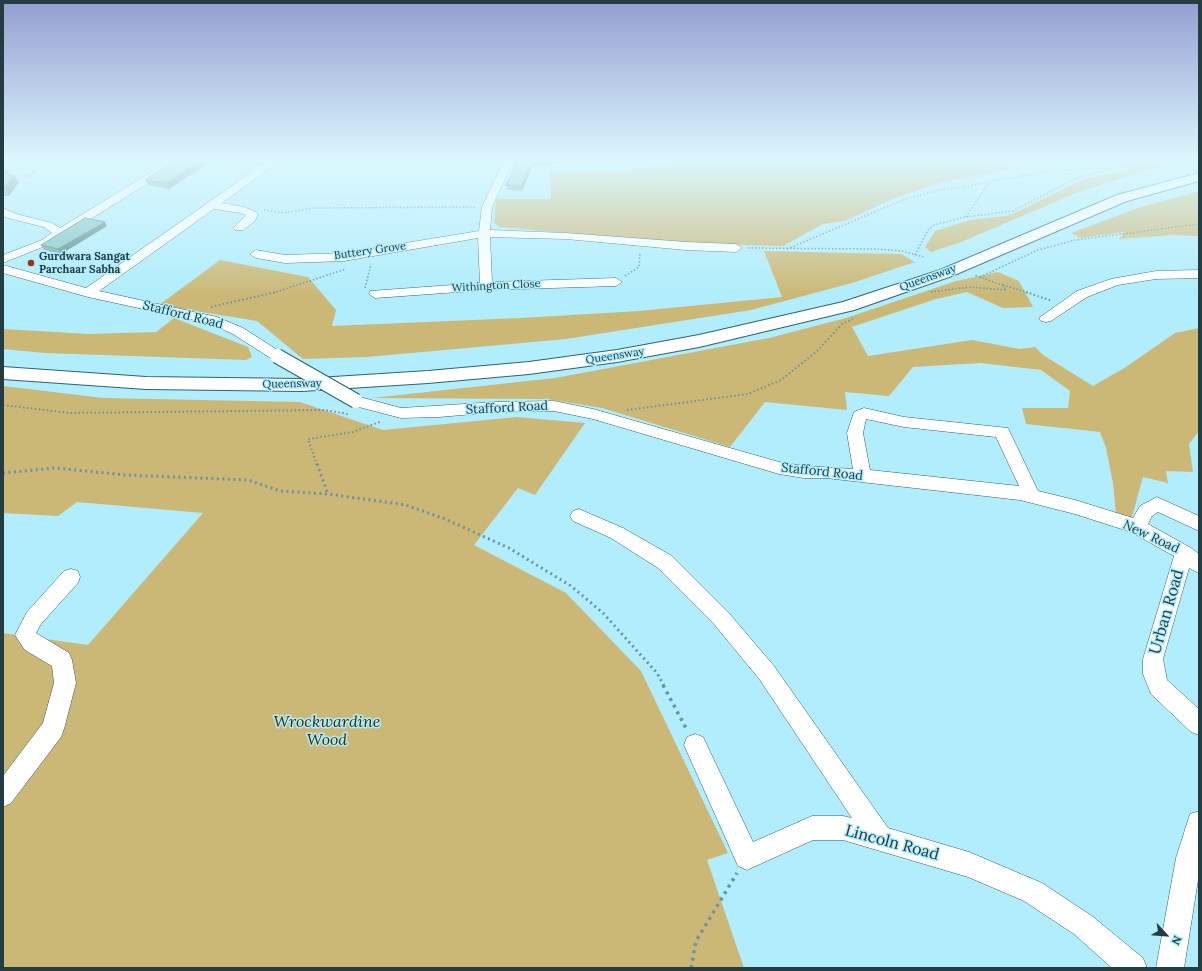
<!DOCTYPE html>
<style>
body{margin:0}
#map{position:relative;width:1202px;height:971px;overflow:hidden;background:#b1edfc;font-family:Lora,serif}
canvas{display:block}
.frame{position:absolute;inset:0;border:4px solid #243d43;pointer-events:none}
.north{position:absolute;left:1146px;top:915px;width:40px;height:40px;-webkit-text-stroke:3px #b1edfc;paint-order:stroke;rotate:116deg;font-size:11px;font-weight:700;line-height:16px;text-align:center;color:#243d43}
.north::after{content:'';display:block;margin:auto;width:14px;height:18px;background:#243d43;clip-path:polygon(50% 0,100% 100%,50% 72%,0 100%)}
</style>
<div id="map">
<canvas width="1202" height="971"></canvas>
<div class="frame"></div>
<div class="north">N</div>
</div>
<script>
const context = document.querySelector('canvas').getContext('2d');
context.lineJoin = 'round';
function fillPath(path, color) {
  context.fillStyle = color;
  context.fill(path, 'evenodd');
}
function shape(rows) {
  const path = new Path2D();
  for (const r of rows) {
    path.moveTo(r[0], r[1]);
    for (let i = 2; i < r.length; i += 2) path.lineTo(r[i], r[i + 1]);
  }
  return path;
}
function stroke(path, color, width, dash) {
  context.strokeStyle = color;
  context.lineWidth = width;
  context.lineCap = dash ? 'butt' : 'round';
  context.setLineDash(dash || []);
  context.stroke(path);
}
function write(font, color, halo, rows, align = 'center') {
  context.font = font + ' Lora,serif';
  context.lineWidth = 3;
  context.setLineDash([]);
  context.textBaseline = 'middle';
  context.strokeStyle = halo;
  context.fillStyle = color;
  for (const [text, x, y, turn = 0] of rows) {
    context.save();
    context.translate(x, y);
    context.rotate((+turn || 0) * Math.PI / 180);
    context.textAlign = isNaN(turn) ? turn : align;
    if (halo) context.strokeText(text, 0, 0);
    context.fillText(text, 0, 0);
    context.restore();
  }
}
fillPath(shape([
 [687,160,1024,160,1004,171,942,182,892,199,845,221,823,224,783,246,671,243,500,227,494,223,496,199,551,199,550,172,629,171],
 [1114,160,1179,160,1081,191,961,242,931,252,925,247,935,231,970,220,1011,215,1083,179,1127,170],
 [1199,191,1199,236,1173,235,1119,239,1125,232,1080,238,1071,233,1138,208],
 [764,251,901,254,915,262,852,283,751,310,566,339,367,357,303,359,257,321,159,305,220,260,308,277,336,310,332,326,521,318,639,311,782,297],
 [998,272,1019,281,1033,307,1003,308,967,292,936,299,852,327,868,356,972,340,1020,349,1035,347,1043,355,1093,386,1126,367,1175,333,1199,328,1199,431,1189,444,1193,472,1166,471,1168,483,1143,477,1131,520,1116,514,1113,483,1106,448,1100,432,1026,424,1022,408,1068,408,1070,391,1041,370,981,363,913,367,889,396,845,392,847,410,765,402,730,447,602,408,547,399,372,398,555,378,769,338,846,318,956,281],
 [174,318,248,347,252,357,246,360,45,353,3,349,3,329,89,334,156,332],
 [3,386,104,398,300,402,383,430,517,417,585,423,535,495,518,488,474,545,566,593,641,671,728,853,707,860,744,968,3,968,3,633,88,645,203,513,77,502,58,516,3,513]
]), '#cbb876');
const minor = shape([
 [166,160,177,160,163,174,50,244,3,263,3,255,42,240,52,233,44,227,8,218,3,216,3,208,16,214,52,223,60,228,155,170,166,160],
 [269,160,281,160,222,203,244,207,256,212,258,214,255,221,243,230,235,230,233,228,246,215,241,213,214,209,99,291,217,317,243,328,282,353,284,356,282,359,272,359,233,334,208,323,88,297,3,273,3,265,86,288,269,160],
 [504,160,514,160,492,207,490,230,566,233,686,242,736,244,742,248,736,252,686,250,566,239,490,237,492,282,616,278,622,282,616,286,486,290,375,298,369,294,370,291,480,283,478,238,344,261,285,263,256,258,250,254,256,250,285,255,344,253,479,231,482,207,504,160],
 [1199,270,1199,278,1156,279,1118,285,1087,297,1051,321,1046,322,1041,321,1039,318,1077,291,1111,279,1156,271,1199,270],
 [356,396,401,408,496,402,554,401,593,409,779,462,804,466,853,469,847,433,854,412,864,408,904,417,1008,428,1038,491,1075,500,1133,518,1140,506,1157,497,1199,516,1199,531,1158,512,1152,516,1148,524,1191,548,1199,554,1199,573,1189,568,1163,659,1167,680,1199,709,1199,735,1191,732,1151,694,1143,674,1143,659,1174,556,1131,532,1075,514,1020,500,826,478,804,478,779,474,593,419,554,411,496,412,439,417,401,418,351,405,348,401,351,397,356,396],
 [866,419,904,427,996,437,1019,486,870,470,863,433,866,419],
 [579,509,623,528,672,556,728,612,774,666,888,828,969,852,1042,883,1092,916,1143,958,1147,968,1112,968,1074,934,1024,901,968,877,843,840,813,840,747,870,738,866,684,745,687,737,695,734,703,737,753,842,812,816,843,816,852,818,760,680,714,624,658,568,611,538,573,521,570,516,573,511,579,509],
 [71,569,78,571,80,577,78,583,41,624,36,633,69,653,72,660,76,683,64,729,61,737,11,803,3,807,3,776,43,723,54,683,52,666,25,650,15,635,27,612,64,571,71,569],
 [1199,811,1199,874,1184,968,1156,968,1176,858,1190,814,1199,811]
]);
const highway = shape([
 [1199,173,1199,181,1127,201,952,276,854,310,699,347,617,362,529,374,428,383,302,391,146,389,3,379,3,367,146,377,302,379,428,371,529,362,617,350,699,335,843,302,940,270,1117,195,1199,173]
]);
stroke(minor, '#296471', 1);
stroke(highway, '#296471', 2);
stroke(shape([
 [1148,160,1158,163],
 [3,174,20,168,35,171,24,178,27,178,40,168,34,165,37,160],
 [1021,175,1036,160],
 [998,180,1058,170,1112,168],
 [264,210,284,213,314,208,475,207],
 [966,217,987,185,993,182],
 [748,248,875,249,902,251,924,257],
 [787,249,903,200,940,190,966,187,999,179],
 [915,255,928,230,934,225,965,217,1013,211,1077,178,1118,168,1169,162,1173,160],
 [625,276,639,267,640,253],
 [980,277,1038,250,1075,240,1199,224],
 [1003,285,1029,293],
 [365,288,371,264],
 [931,292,969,287,1006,290,1002,285,974,275],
 [273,293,346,269]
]), '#6a949f', 1.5, [1.5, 2]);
stroke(shape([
 [1026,292,1052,301],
 [211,307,276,292],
 [3,405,70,413,324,410,348,414],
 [627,410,748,394,781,380,817,351,842,324,853,319],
 [317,465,308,439,353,432,382,421]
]), '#6a949f', 2, [1.5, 2.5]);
stroke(shape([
 [317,464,328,494],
 [3,473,55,468,126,475,248,480,280,491,328,494,406,505,445,519,509,548,571,586,603,613,657,673,664,686]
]), '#6a949f', 3, [2, 3.5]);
stroke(shape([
 [663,685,687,730],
 [691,968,696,941,737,873]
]), '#6a949f', 3.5, [3, 4.5]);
fillPath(minor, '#fff');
fillPath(highway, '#fff');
const minorBridge = shape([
 [277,356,356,401]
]);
stroke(minorBridge, '#296471', 16, []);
stroke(minorBridge, '#fff', 14);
fillPath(shape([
 [175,160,213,160,169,189,148,185,145,180],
 [213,160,267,160,259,165],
 [518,160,570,160,570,162,532,167,522,191,507,190,506,185],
 [3,171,7,171,9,174,14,175,19,182,9,196,3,196],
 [107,226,61,254,44,250,41,245]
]), '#73a9a8');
fillPath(shape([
 [202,160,213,160,169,189,166,183],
 [257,160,267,160,259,165],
 [543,160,570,160,570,162,532,167,522,191,521,186,532,162],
 [7,171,12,178,14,175,19,182,9,196,4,188,5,174],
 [105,222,107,226,61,254,58,249]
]), '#5e8988');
const building = shape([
 [175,160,202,160,166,183,145,180,175,160],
 [518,160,543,160,532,162,521,186,506,185,518,160],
 [3,171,7,171,5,174,14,175,4,188,3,188,3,171],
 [85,218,105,222,58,249,41,245,85,218]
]);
fillPath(building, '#86c4c3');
stroke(building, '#5e8988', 1);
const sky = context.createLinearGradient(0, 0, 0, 296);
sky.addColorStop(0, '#949dd0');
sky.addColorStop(0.54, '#dcf7fe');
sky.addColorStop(1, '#dcf7fe00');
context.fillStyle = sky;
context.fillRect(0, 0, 1202, 296);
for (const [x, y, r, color] of [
 [31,263,4,"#9c341c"]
]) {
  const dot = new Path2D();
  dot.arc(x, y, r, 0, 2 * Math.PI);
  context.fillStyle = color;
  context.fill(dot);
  stroke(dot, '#b1edfc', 1.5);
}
write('11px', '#243d43', '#b1edfc', [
 ["Buttery Grove",370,251,-8],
 ["Queensway",928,278,-20],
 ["Withington Close",496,286,-3],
 ["Queensway",615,356,-9],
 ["Queensway",292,384,-1]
]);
write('bold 11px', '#243d43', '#b1edfc', [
 ["Gurdwara Sangat",39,257],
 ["Parchaar Sabha",39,270]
], 'left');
write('13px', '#243d43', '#b1edfc', [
 ["Stafford Road",183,315,14],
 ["Stafford Road",507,408,-3],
 ["Stafford Road",822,472,6],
 ["New Road",1151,537,25]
]);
write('16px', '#243d43', '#b1edfc', [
 ["Urban Road",1167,612,-74],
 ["Lincoln Road",892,843,15]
]);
write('italic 16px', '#352c0a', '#b1edfc', [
 ["Wrockwardine",327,722],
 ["Wood",327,740]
]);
</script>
